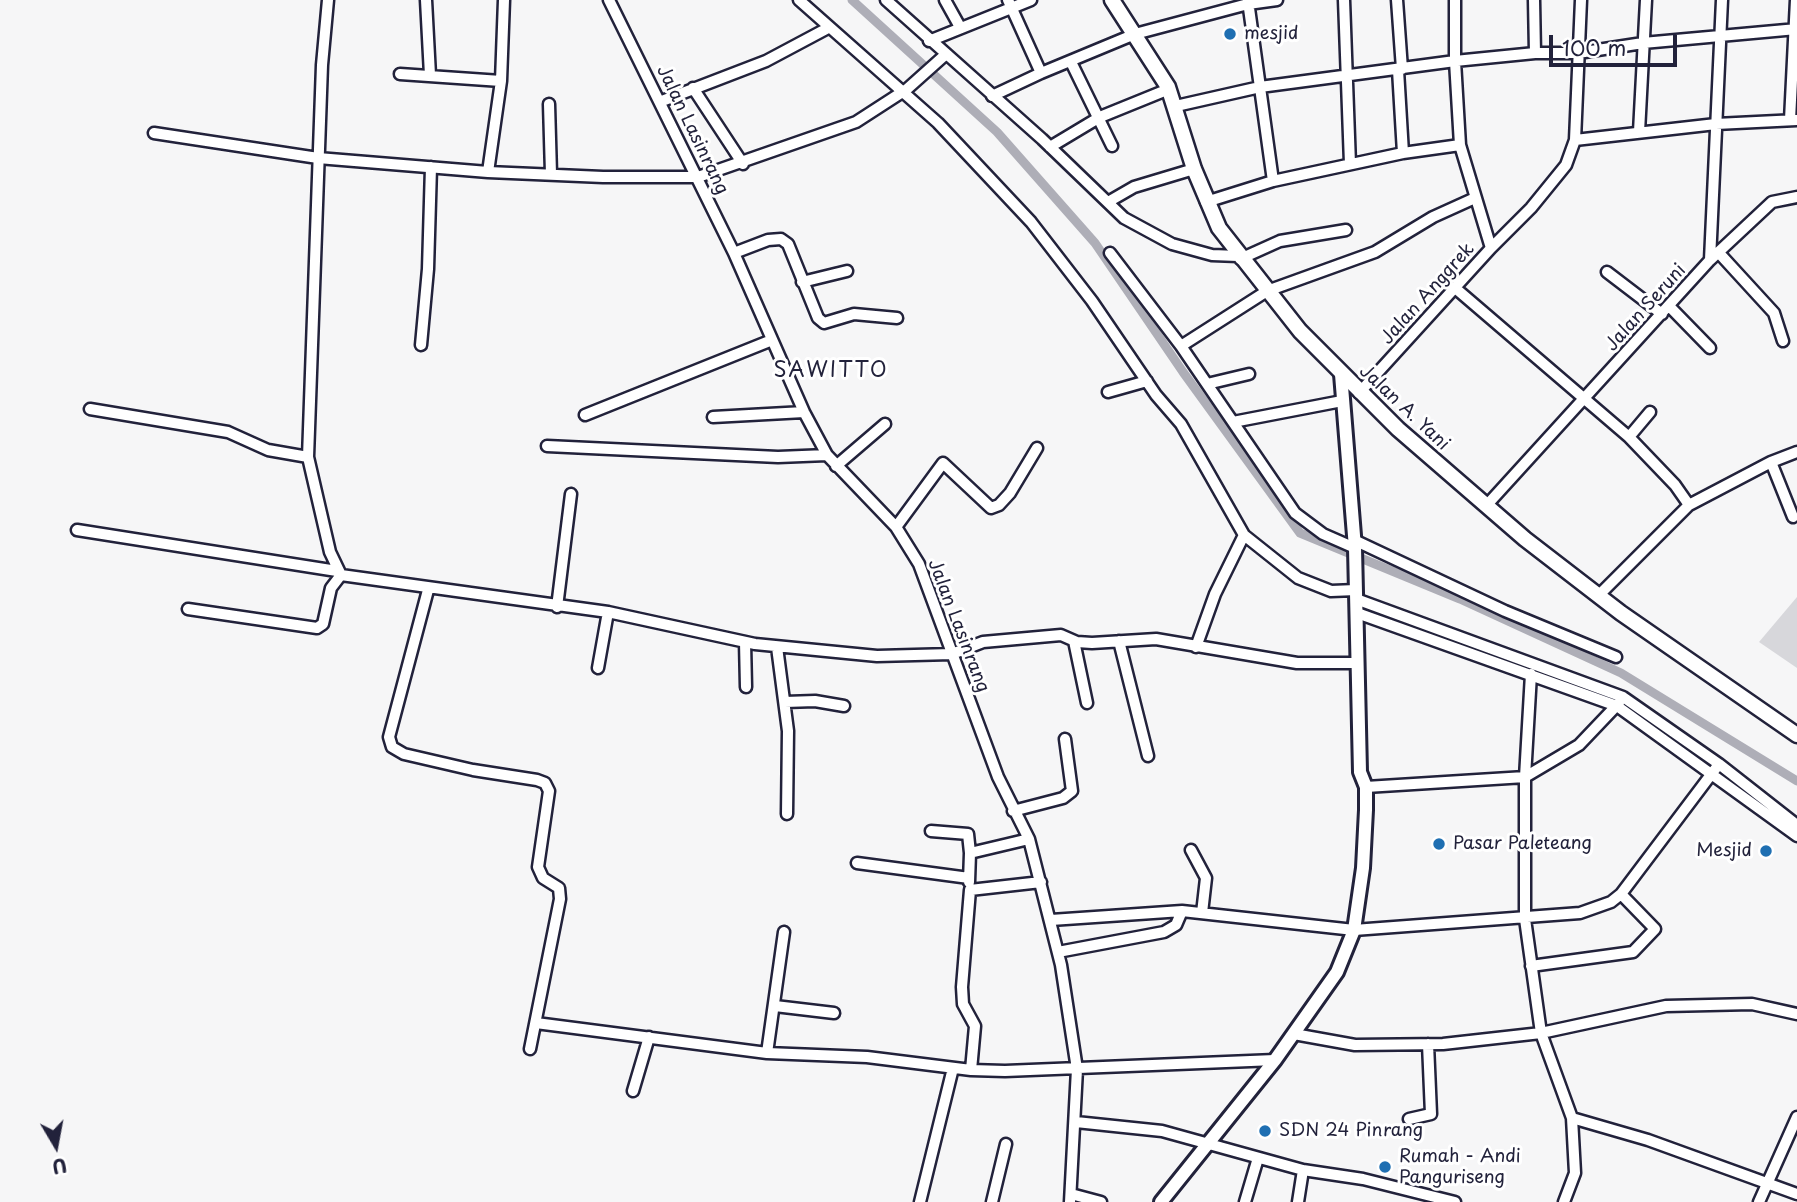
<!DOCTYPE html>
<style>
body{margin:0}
#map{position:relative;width:1797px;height:1202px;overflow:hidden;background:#f6f6f7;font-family:"Playpen Sans",sans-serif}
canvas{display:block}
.north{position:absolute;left:21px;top:1111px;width:70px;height:70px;-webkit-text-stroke:5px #fff;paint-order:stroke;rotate:170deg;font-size:19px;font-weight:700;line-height:28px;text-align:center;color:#22223b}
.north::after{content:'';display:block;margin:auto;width:24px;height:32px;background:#22223b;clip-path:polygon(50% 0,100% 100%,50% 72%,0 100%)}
.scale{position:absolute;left:1549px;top:35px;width:128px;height:32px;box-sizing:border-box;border:4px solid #22223b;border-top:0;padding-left:9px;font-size:21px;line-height:24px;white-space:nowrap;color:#22223b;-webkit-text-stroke:5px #fff;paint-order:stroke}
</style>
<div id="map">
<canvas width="1797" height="1202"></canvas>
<div class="north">U</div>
<div class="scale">100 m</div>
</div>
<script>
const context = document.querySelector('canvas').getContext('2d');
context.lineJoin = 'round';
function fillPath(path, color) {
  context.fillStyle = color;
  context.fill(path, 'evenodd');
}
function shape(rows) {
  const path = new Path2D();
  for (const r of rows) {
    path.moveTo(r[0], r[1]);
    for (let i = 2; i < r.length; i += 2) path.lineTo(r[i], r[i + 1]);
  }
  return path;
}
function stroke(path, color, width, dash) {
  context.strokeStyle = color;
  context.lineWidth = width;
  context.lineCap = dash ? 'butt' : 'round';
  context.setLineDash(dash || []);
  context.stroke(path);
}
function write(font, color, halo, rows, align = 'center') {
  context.font = font + ' "Playpen Sans",sans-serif';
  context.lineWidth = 6;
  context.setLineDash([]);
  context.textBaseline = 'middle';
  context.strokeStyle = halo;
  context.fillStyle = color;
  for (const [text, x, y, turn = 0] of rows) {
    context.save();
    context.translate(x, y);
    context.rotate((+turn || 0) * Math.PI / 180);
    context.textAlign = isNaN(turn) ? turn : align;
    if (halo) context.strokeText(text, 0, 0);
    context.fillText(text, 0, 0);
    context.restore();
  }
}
fillPath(shape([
 [1797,597,1797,668,1759,642]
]), '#d7d7db');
stroke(shape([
 [852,0,997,132,1095,243,1183,372,1300,533,1460,599,1621,673,1797,781]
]), '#aeaeb7', 9);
const minor = shape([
 [328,0,322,65,308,457,330,552,341,575,608,612,755,644,877,656,952,654,983,642,1061,635,1077,642,1092,643,1156,639,1297,663,1358,663],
 [426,0,430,75],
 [609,0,734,253,804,412,827,455,896,527,919,564,998,777,1029,839,1061,965,1077,1069,1070,1202],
 [799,0,938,123,1031,222,1092,301,1156,395,1181,424,1244,535,1298,578,1331,591,1356,590],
 [886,0,1042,139,1124,218,1172,244,1212,255,1238,256],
 [945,0,960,27],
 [1344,0,1350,164],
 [1397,0,1402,69],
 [1455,0,1455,61,1460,145,1491,248],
 [1534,0,1535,53],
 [1248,1,1273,181],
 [929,41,1031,0],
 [1071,62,1112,146],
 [1398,70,1403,153],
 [1041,73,1135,34,1248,4,1277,0],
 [400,74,501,81],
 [693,88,743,164],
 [992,96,1041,73,1008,0],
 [662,101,766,61,828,28],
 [549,104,551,174],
 [1176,106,1260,87,1455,61,1535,53,1578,53,1643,43,1797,29],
 [1790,120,1796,0],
 [1639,132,1646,0],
 [154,133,318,158,488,172,603,177,698,177,856,122,907,89,945,55],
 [1575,140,1716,124,1797,120],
 [1050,147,1100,117,1169,89],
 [488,172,501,81,504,0],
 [1108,202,1134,187,1194,169],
 [1206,202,1273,181,1403,153,1460,145],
 [734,253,768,240,781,239,788,244,818,318,824,323,854,314,897,318],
 [1110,253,1181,346,1295,513,1323,534,1355,548],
 [1719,253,1774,313,1783,341],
 [1240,259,1280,241,1346,230],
 [1710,260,1772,202,1797,197],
 [1607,272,1662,314],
 [802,282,847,271],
 [1454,287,1629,437,1675,485,1689,505],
 [1669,306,1710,348],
 [421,345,428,269,431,167],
 [1181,346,1267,291,1375,252,1433,217,1475,198],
 [1207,384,1249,374],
 [1108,392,1147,381],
 [1359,393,1491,248,1531,208,1566,165,1575,140,1581,0],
 [90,409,228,432,268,450,308,457],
 [585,415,772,340],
 [713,417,804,412],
 [1233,422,1342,401],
 [1629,437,1650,412],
 [547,446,778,457,827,455],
 [1771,462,1793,517],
 [836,466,885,424],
 [1486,506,1710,260,1722,0],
 [896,527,943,463,991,508,999,505,1010,493,1037,448],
 [77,530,337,571],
 [1354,540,1505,611,1616,657],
 [428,590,389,737,392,747,404,754,473,770,537,780,545,783,549,791,538,867,543,878,559,888,560,899,530,1049],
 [1598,596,1689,505,1771,462,1797,452],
 [1356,599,1623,697,1719,764,1797,825],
 [557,607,571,494],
 [188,609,317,628,323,624,331,588,341,575],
 [1357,613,1617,706,1797,836],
 [1074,641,1087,703],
 [1119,641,1148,756],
 [745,642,746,687],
 [777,647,788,731,787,814],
 [1196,647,1215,594,1244,535],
 [598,668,608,612],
 [1531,674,1525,777,1525,919,1541,1033,1572,1118,1648,1140,1797,1194],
 [785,702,815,701,844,706],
 [1366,787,1525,777,1579,745,1619,703],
 [1013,811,1063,798,1072,791,1065,739],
 [931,831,968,834,970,853],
 [1191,850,1206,878,1202,913],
 [857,863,969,878],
 [969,882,970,853,1029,839],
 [1051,920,1182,911,1354,930,1580,913,1611,902,1621,894,1719,764],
 [1058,952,1164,932,1176,925,1182,911],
 [1531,966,1633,952,1655,929,1621,894],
 [775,1006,834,1013],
 [536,1023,767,1053,867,1057,971,1070,1005,1071,1275,1060],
 [1294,1034,1355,1045,1443,1044,1541,1033,1666,1006,1752,1004,1797,1014],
 [767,1053,784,932],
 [971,1070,975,1026,963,1004,962,987,970,890,1041,882],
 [633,1091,649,1037],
 [1409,1119,1431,1114,1428,1044],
 [1076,1122,1162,1131,1303,1170,1363,1179,1455,1202],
 [1071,1194,1101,1202],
 [920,1202,953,1068],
 [992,1202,1006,1144],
 [1245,1202,1258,1158],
 [1298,1202,1303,1170],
 [1564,1202,1575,1173,1572,1118],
 [1759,1202,1797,1117]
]);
const major = shape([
 [1161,1202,1275,1060,1337,972,1354,930,1363,868,1366,810,1366,787,1360,772,1355,548,1341,374]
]);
const highway = shape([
 [1112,0,1168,87,1194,169,1219,228,1300,331,1398,429,1525,539,1621,613,1797,735]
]);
stroke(minor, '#22223b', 15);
stroke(major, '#22223b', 18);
stroke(highway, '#22223b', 19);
stroke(minor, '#fff', 10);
stroke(major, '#fff', 12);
stroke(highway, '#fff', 14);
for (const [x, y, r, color] of [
 [1230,34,7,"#1f6fb2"],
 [1439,844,7,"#1f6fb2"],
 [1766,851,7,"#1f6fb2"],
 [1265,1131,7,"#1f6fb2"],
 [1385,1167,7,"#1f6fb2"]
]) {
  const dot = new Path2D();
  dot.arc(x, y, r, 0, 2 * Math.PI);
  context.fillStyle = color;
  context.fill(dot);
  stroke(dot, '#fff', 2.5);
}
write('18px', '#22223b', '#fff', [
 ["mesjid",1244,34],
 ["Pasar Paleteang",1453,844],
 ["Mesjid",1752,851,"right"],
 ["SDN 24 Pinrang",1279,1131],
 ["Rumah - Andi",1399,1157],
 ["Panguriseng",1399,1178]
], 'left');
write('18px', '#22223b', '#fff', [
 ["Jalan Lasinrang",692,130,64],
 ["Jalan Anggrek",1428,294,-48],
 ["Jalan Seruni",1646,308,-48],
 ["Jalan A. Yani",1404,408,43],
 ["Jalan Lasinrang",958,626,69]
]);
context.letterSpacing = '2px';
write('21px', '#22223b', '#fff', [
 ["SAWITTO",831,371]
]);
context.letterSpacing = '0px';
</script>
